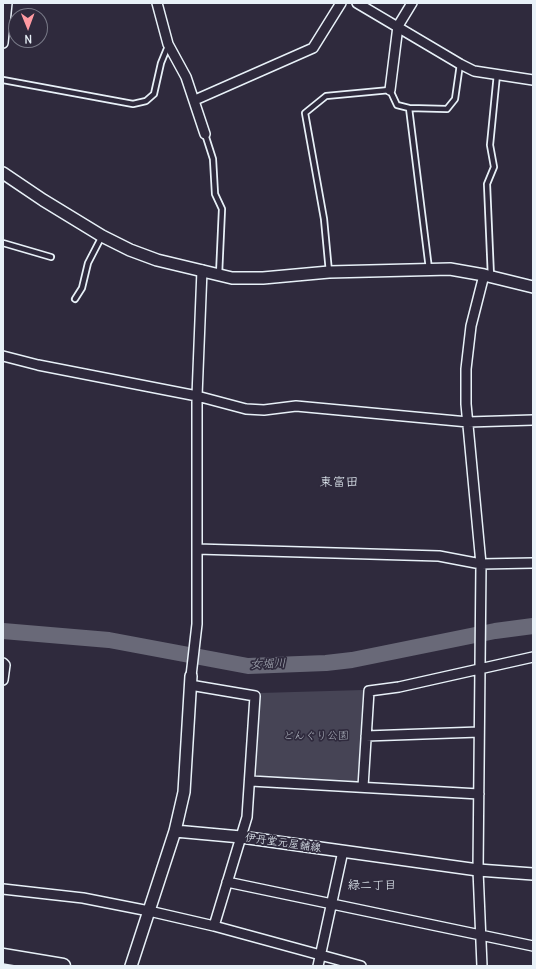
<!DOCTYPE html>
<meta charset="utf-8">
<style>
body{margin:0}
#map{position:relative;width:536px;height:969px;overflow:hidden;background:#2f2a3d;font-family:Delius,sans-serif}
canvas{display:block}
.frame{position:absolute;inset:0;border:4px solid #e8f1f8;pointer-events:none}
.north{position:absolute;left:8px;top:8px;width:40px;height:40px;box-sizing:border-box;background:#2f2a3d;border:1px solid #797a88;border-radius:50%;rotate:179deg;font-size:11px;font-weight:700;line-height:16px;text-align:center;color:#e8f1f8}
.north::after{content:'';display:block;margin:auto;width:14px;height:18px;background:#ff9aa2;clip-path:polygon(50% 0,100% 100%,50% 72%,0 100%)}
</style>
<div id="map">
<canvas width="536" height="969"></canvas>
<div class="frame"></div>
<div class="north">N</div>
</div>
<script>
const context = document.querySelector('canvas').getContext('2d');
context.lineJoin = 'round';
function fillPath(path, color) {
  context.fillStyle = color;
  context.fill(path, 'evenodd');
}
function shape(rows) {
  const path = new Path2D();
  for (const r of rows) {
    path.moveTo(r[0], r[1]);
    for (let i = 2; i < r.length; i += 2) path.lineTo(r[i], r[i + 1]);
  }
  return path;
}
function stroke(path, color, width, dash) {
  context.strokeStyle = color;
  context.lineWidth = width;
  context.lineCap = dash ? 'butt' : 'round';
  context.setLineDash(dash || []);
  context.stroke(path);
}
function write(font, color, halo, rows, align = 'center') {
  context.font = font + ' Delius,"Klee One",sans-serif';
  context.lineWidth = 3.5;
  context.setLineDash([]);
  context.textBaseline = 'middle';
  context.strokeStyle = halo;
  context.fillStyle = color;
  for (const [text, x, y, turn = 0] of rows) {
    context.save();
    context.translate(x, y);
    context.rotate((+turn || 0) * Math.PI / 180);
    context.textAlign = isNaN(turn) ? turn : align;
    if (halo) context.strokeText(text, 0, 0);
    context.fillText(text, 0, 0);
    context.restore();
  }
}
fillPath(shape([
 [363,690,358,780,356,783,258,778,256,776,260,693]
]), '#464455');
stroke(shape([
 [3,631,109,640,248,666,326,663,352,660,495,631,533,626]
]), '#696978', 16);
const service = shape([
 [3,80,133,104,146,101,154,94,161,63,168,46],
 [409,108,447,109,455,99,460,64],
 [205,134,213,159,215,194,222,209,219,275],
 [3,243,51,257],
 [329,272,324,219,305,113,326,96,390,90,397,105,409,108,429,269],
 [491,277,487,184,494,167,490,145,497,74],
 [75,299,82,288,88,263,102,236]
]);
const minor = shape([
 [157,3,168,44,186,77,205,134],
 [357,3,460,64,474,71,533,80],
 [3,43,7,3],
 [390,90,398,26,412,3],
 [195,100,313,48,341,3],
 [3,356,38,365,197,396,246,409,264,410,296,406,468,422,533,420],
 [197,549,439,556,481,564,533,563],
 [3,663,5,665,3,680],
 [191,676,197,624,197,396,202,270],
 [190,685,255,696,247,817,214,926],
 [366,736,479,732],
 [251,781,479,794],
 [363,787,369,691,399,687,533,657],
 [227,882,533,946],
 [3,889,83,898,149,911,214,926,361,966],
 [318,966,343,851],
 [482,966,478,870,481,564,466,404,466,369,471,326,484,275]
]);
const tertiary = shape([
 [3,173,43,200,102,236,130,250,157,260,232,278,263,278,329,272,450,269,484,275,533,287],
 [175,831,241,837,478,870,533,874],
 [131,966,175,831,184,792,191,676]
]);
const primary = shape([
 [3,956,63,966]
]);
stroke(service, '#e8f1f8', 8);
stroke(minor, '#e8f1f8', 12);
stroke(tertiary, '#e8f1f8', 14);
stroke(primary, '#e8f1f8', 17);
stroke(service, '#2f2a3d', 4.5);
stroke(minor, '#2f2a3d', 9);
stroke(tertiary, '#2f2a3d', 11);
stroke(primary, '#2f2a3d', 14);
write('11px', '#afb4bf', '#2f2a3d', [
 ["どんぐり公園",316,736]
]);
write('11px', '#e8f1f8', '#2f2a3d', [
 ["伊丹堂元屋舗線",283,843,8]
]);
write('italic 12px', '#afb4be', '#2f2a3d', [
 ["女堀川",268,664,-2]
]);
write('12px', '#e8f1f8', '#2f2a3d', [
 ["緑二丁目",372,886]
]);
write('13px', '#e8f1f8', '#2f2a3d', [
 ["東富田",339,482]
]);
</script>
